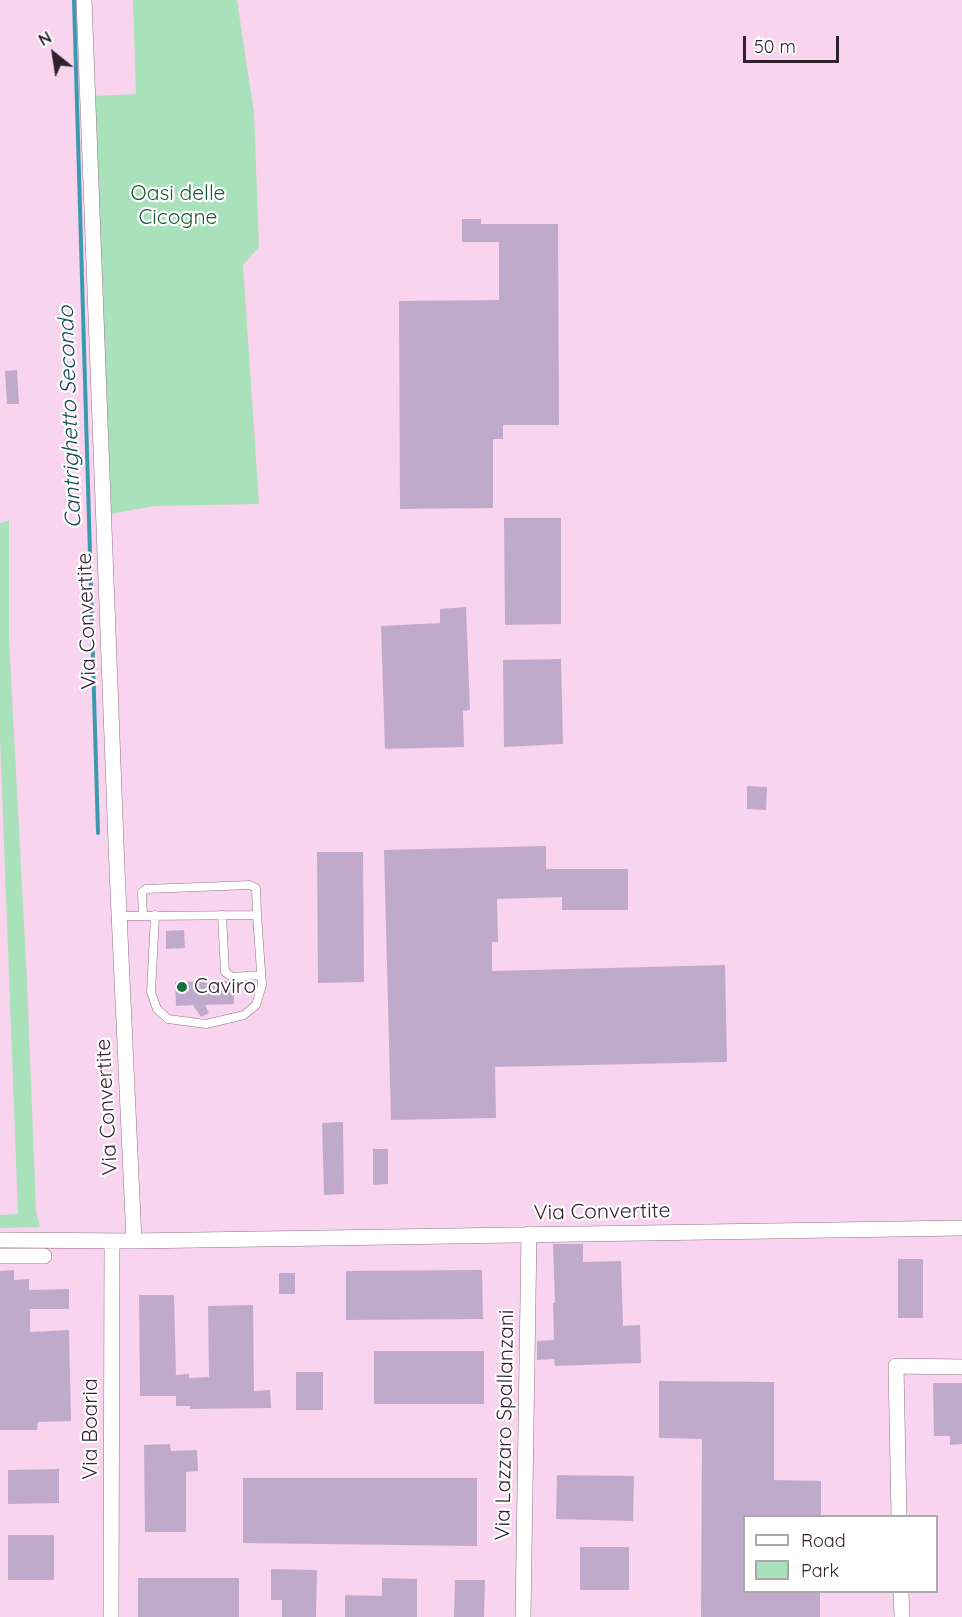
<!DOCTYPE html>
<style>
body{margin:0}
#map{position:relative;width:962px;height:1617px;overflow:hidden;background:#f8d4ef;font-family:Quicksand,sans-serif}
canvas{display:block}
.legend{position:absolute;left:743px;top:1515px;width:195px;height:78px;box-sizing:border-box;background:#fff;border:2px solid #aca7ab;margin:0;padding:8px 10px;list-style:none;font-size:18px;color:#2f222c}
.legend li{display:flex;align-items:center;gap:12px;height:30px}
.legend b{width:30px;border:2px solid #aca7ab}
.north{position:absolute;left:24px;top:24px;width:60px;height:60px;-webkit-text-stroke:4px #fff;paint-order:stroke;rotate:330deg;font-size:16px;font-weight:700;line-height:24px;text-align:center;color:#2f222c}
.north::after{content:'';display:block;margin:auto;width:21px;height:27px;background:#2f222c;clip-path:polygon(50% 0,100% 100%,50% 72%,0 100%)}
.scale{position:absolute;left:743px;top:36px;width:96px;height:27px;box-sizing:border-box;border:3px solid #2f222c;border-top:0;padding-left:8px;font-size:18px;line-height:21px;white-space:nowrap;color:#2f222c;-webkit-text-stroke:4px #fff;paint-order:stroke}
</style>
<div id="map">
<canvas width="962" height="1617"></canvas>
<ul class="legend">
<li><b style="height:8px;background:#fff"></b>Road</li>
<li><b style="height:16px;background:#a9e1bb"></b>Park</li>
</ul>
<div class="north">N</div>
<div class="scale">50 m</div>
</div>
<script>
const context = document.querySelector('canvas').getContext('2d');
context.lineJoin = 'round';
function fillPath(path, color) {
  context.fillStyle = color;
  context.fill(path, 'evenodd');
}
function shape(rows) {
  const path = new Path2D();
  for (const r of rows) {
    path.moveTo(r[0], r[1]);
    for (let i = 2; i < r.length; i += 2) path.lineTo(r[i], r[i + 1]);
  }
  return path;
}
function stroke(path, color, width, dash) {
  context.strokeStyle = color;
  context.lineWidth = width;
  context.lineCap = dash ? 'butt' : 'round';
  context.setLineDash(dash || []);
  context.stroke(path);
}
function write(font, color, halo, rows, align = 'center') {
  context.font = font + ' Quicksand,sans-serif';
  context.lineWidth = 4.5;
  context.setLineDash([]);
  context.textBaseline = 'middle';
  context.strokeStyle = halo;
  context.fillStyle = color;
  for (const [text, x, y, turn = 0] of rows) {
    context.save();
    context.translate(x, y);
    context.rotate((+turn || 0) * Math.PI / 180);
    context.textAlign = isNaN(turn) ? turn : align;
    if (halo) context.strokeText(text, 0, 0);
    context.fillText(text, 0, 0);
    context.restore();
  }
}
fillPath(shape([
 [133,0,237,0,254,113,259,247,243,265,259,504,154,506,110,514,95,96,136,94],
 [9,520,9,639,27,982,36,1211,40,1227,0,1228,0,1215,18,1214,0,737,0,523]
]), '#a9e1bb');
stroke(shape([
 [74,0,98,833]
]), '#3c9aae', 4);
fillPath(shape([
 [462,219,481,219,481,224,558,224,559,425,503,425,503,439,493,439,493,508,400,509,399,301,499,300,499,242,462,242],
 [17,370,19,404,7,404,5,371],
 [504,518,561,518,561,624,505,625],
 [466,607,470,710,463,711,464,747,385,749,381,626,440,623,440,609],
 [561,659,563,744,504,747,503,660],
 [747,786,767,787,766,810,747,809],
 [546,846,546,869,628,869,628,910,562,910,562,897,497,899,498,942,492,942,492,971,725,965,727,1062,495,1067,496,1118,391,1120,384,850],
 [317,852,363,852,364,982,318,983],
 [184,930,185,948,166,949,166,931],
 [227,981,234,983,234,1004,205,1005,209,1013,201,1017,193,1005,176,1006,175,982],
 [343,1122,344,1194,324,1195,322,1123],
 [373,1149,388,1149,388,1184,373,1185],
 [553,1244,583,1244,583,1262,621,1261,623,1326,640,1325,641,1363,555,1366,554,1359,537,1360,537,1341,554,1340,553,1303,555,1303],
 [898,1259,923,1259,923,1318,898,1318],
 [14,1270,14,1280,29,1279,29,1290,69,1289,69,1309,30,1309,30,1332,69,1330,71,1421,38,1422,37,1430,0,1430,0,1271],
 [482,1270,483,1319,346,1320,346,1271],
 [279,1273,295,1273,295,1294,279,1294],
 [139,1295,174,1295,176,1375,189,1374,189,1378,209,1377,208,1306,253,1305,254,1391,270,1390,271,1408,190,1409,190,1406,176,1406,176,1396,140,1396],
 [374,1351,484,1351,484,1404,374,1404],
 [296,1372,323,1372,323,1410,296,1410],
 [659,1381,774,1382,774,1480,821,1481,821,1516,744,1516,744,1592,820,1592,820,1617,701,1617,702,1439,659,1438],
 [933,1383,962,1383,962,1444,950,1445,950,1436,934,1436],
 [170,1444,171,1451,197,1450,198,1471,186,1472,186,1532,145,1532,144,1445],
 [59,1469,59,1503,8,1504,8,1470],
 [557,1475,634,1476,633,1521,556,1519],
 [243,1478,477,1478,477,1546,243,1543],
 [8,1535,54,1535,54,1580,8,1580],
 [580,1547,629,1547,629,1590,580,1590],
 [271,1569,317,1570,316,1617,282,1617,282,1600,271,1600],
 [138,1578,239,1578,239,1617,138,1617],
 [382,1578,417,1579,417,1617,345,1617,345,1595,382,1596],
 [455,1580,485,1580,484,1617,454,1617]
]), '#c0aacb');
const lane = shape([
 [155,915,151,992,157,1009,168,1019,206,1024,244,1015,256,1005,262,985,257,915],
 [222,915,225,972,232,977,261,975],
 [119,916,143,916,257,915,256,888,250,885,146,889,142,892,143,916]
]);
const street = shape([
 [84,0,117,869,134,1241],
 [0,1240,134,1241,962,1228],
 [0,1256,44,1256],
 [899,1516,896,1366,962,1367],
 [901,1592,902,1617],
 [111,1617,112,1241],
 [523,1617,529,1234]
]);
stroke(lane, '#917189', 9);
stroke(street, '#917189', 16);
stroke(lane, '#fff', 8);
stroke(street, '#fff', 15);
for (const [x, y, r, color] of [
 [182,987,6,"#176e40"]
]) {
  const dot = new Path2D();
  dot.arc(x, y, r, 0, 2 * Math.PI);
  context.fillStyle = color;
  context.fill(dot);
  stroke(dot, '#fff', 2);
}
write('21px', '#1a5935', '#fff', [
 ["Oasi delle",178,194],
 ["Cicogne",178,218]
]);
write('21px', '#2f222c', '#fff', [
 ["Via Convertite",87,621,-92],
 ["Via Convertite",107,1107,-93],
 ["Via Convertite",602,1212,-1],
 ["Via Lazzaro Spallanzani",505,1425,-89],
 ["Via Boaria",91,1429,-90]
]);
write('21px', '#2f222c', '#fff', [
 ["Caviro",194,987]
], 'left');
write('italic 22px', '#124954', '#fff', [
 ["Cantrighetto Secondo",70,417,-92]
]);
</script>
